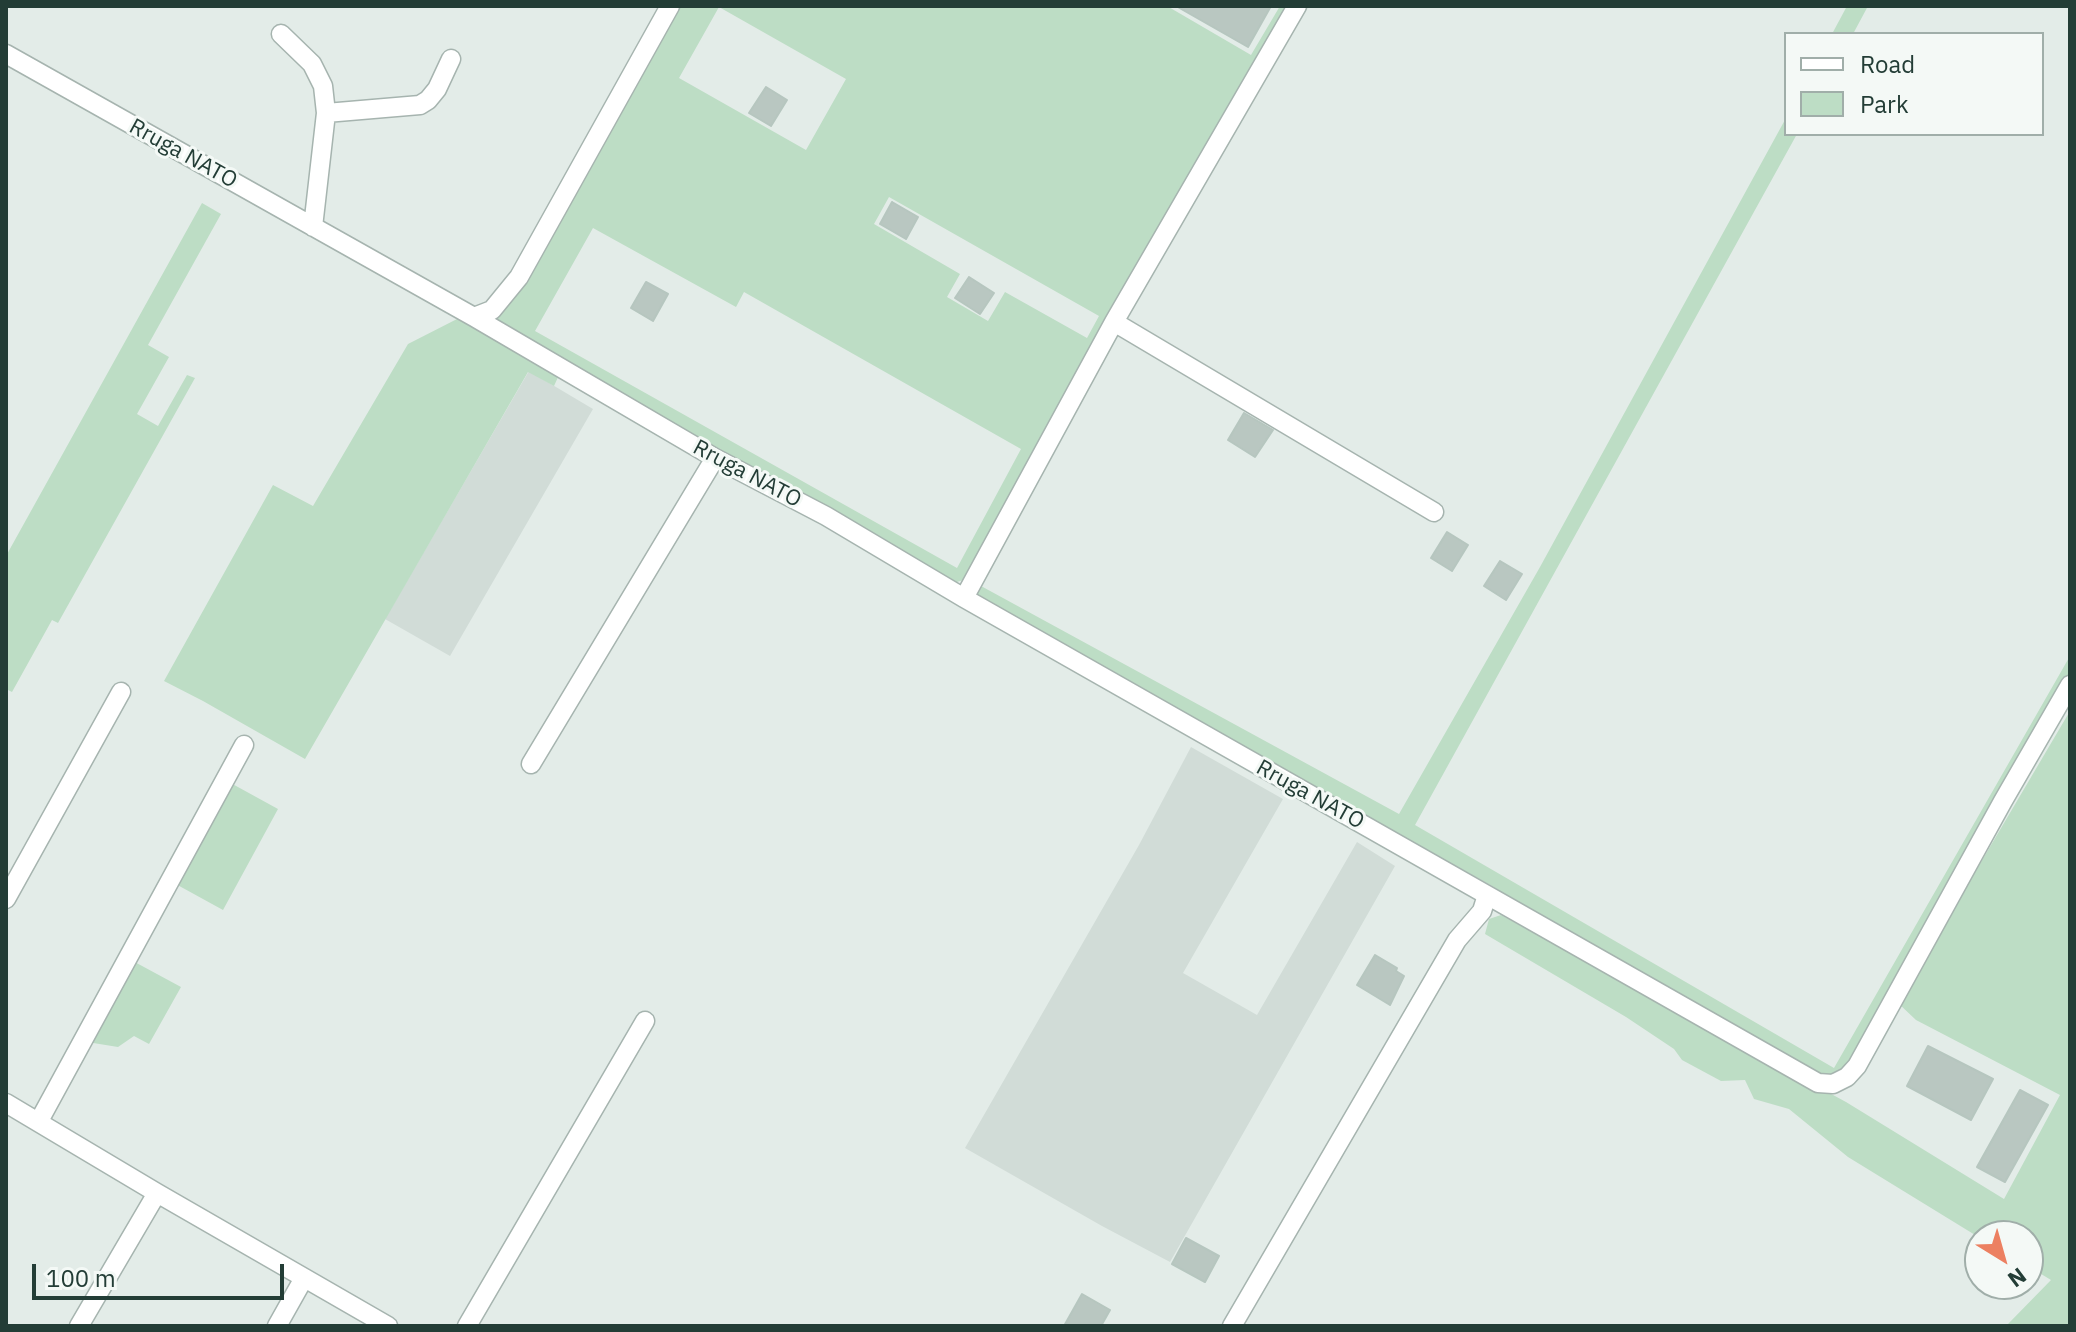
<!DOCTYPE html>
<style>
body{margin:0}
#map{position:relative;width:2076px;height:1332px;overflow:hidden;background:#e3ece8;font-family:"IBM Plex Sans",sans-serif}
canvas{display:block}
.frame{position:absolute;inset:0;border:8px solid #233d36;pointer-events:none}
.legend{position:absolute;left:1784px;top:32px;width:260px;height:104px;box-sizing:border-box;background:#f4f9f6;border:2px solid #a0aea9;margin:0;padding:10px 14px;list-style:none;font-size:24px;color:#233d36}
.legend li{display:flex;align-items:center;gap:16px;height:40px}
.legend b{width:40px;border:2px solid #a0aea9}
.north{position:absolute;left:1964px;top:1220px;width:80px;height:80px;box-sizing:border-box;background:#f4f9f6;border:2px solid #a0aea9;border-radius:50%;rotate:143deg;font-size:22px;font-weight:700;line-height:32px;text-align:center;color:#233d36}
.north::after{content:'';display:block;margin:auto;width:28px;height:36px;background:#ec8061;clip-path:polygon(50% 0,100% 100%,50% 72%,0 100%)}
.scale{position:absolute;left:32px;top:1264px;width:252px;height:36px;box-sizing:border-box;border:4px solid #233d36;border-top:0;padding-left:10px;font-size:24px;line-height:28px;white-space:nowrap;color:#233d36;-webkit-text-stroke:6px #f4f9f6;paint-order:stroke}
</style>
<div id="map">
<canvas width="2076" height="1332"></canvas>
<div class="frame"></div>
<ul class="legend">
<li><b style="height:10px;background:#fff"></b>Road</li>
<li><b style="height:22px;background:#bdddc5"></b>Park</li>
</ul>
<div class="north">N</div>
<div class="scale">100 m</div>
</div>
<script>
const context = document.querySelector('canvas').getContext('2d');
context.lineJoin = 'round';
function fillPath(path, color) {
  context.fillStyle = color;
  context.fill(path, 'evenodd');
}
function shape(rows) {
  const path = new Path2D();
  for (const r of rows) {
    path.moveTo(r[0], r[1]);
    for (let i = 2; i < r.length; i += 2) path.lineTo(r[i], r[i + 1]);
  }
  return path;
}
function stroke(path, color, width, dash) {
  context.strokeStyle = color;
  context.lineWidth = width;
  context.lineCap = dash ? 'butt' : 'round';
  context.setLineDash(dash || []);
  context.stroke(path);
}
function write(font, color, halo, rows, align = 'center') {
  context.font = font + ' "IBM Plex Sans",sans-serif';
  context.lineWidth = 6;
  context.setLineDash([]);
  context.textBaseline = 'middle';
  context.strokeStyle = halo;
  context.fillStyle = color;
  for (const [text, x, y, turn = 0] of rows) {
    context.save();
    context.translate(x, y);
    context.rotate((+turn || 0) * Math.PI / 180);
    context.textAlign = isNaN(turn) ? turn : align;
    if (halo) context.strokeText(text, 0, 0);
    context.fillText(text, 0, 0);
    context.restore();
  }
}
fillPath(shape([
 [529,371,593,409,450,656,385,619],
 [1191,747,1283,799,1183,973,1257,1015,1357,842,1395,866,1170,1262,1102,1226,965,1148,1139,845]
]), '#d1dcd7');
fillPath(shape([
 [676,6,1167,6,1251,55,1280,6,1292,6,1108,319,963,580,951,584,497,325,498,314],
 [719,7,846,79,806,150,679,78],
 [889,197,1099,316,1087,338,1005,292,988,321,947,297,960,274,874,224],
 [593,228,736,307,744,292,1021,449,957,568,535,331],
 [1847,6,1868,6,1853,34,1832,34],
 [1786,118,1786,134,1797,134,1415,825,1834,1068,2070,656,2070,678,1928,928,1848,1064,1837,1077,1819,1076,1510,898,1494,887,973,600,981,586,1399,814,1540,567],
 [202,203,221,214,148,345,169,357,137,414,158,426,187,375,195,378,58,623,52,620,12,692,6,689,6,556],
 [459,318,559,375,554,386,528,372,305,759,203,701,164,681,273,485,313,506,408,344],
 [2070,711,2070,1326,2012,1326,2008,1324,2051,1280,2028,1266,2028,1236,1980,1236,1980,1238,1848,1157,1789,1109,1754,1099,1745,1080,1721,1081,1682,1060,1674,1049,1626,1017,1485,934,1489,919,1501,915,1846,1102,2004,1199,2060,1095,1916,1020,1898,1003],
 [227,781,278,809,223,910,172,882],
 [131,960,181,987,149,1044,134,1036,118,1047,87,1042]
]), '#bdddc5');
const building = shape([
 [1176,6,1271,6,1248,47,1176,6],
 [766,87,787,100,771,126,749,113,766,87],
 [892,202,918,217,906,239,880,224,892,202],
 [969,277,994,293,980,314,955,298,969,277],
 [646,282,668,294,653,321,631,308,646,282],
 [1244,413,1273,430,1255,457,1228,440,1244,413],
 [1447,532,1468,545,1452,571,1431,558,1447,532],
 [1500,561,1522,574,1506,600,1484,586,1500,561],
 [1375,955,1397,968,1396,971,1404,976,1390,1005,1357,985,1375,955],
 [1928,1046,1993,1079,1971,1120,1907,1086,1928,1046],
 [2020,1090,2048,1105,2005,1182,1977,1167,2020,1090],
 [1186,1238,1219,1256,1205,1282,1172,1264,1186,1238],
 [1082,1294,1110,1310,1101,1326,1064,1326,1082,1294]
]);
fillPath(building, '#b9c7c1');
stroke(building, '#b6c6bf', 2);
const minor = shape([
 [281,34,312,64,323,86,326,113,313,227],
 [6,54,474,317,715,458,826,516,964,598,1818,1083,1833,1084,1847,1077,1857,1066,2003,801,2070,685],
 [326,113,420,105,428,100,437,89,451,59],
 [474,317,492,310,519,277,670,6],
 [1114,322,1434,512],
 [964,598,1114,322,1297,6],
 [531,764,715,458],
 [6,899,121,692],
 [6,1103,157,1193,388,1326],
 [39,1121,244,745],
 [79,1326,157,1193],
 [277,1326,304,1278],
 [467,1326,645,1021],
 [1232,1326,1457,940,1482,911,1487,895]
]);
stroke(minor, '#a6b4af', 21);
stroke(minor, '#fff', 18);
write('22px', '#233d36', '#f4f9f6', [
 ["Rruga NATO",183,154,29],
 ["Rruga NATO",747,474,28],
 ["Rruga NATO",1310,795,29]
]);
</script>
